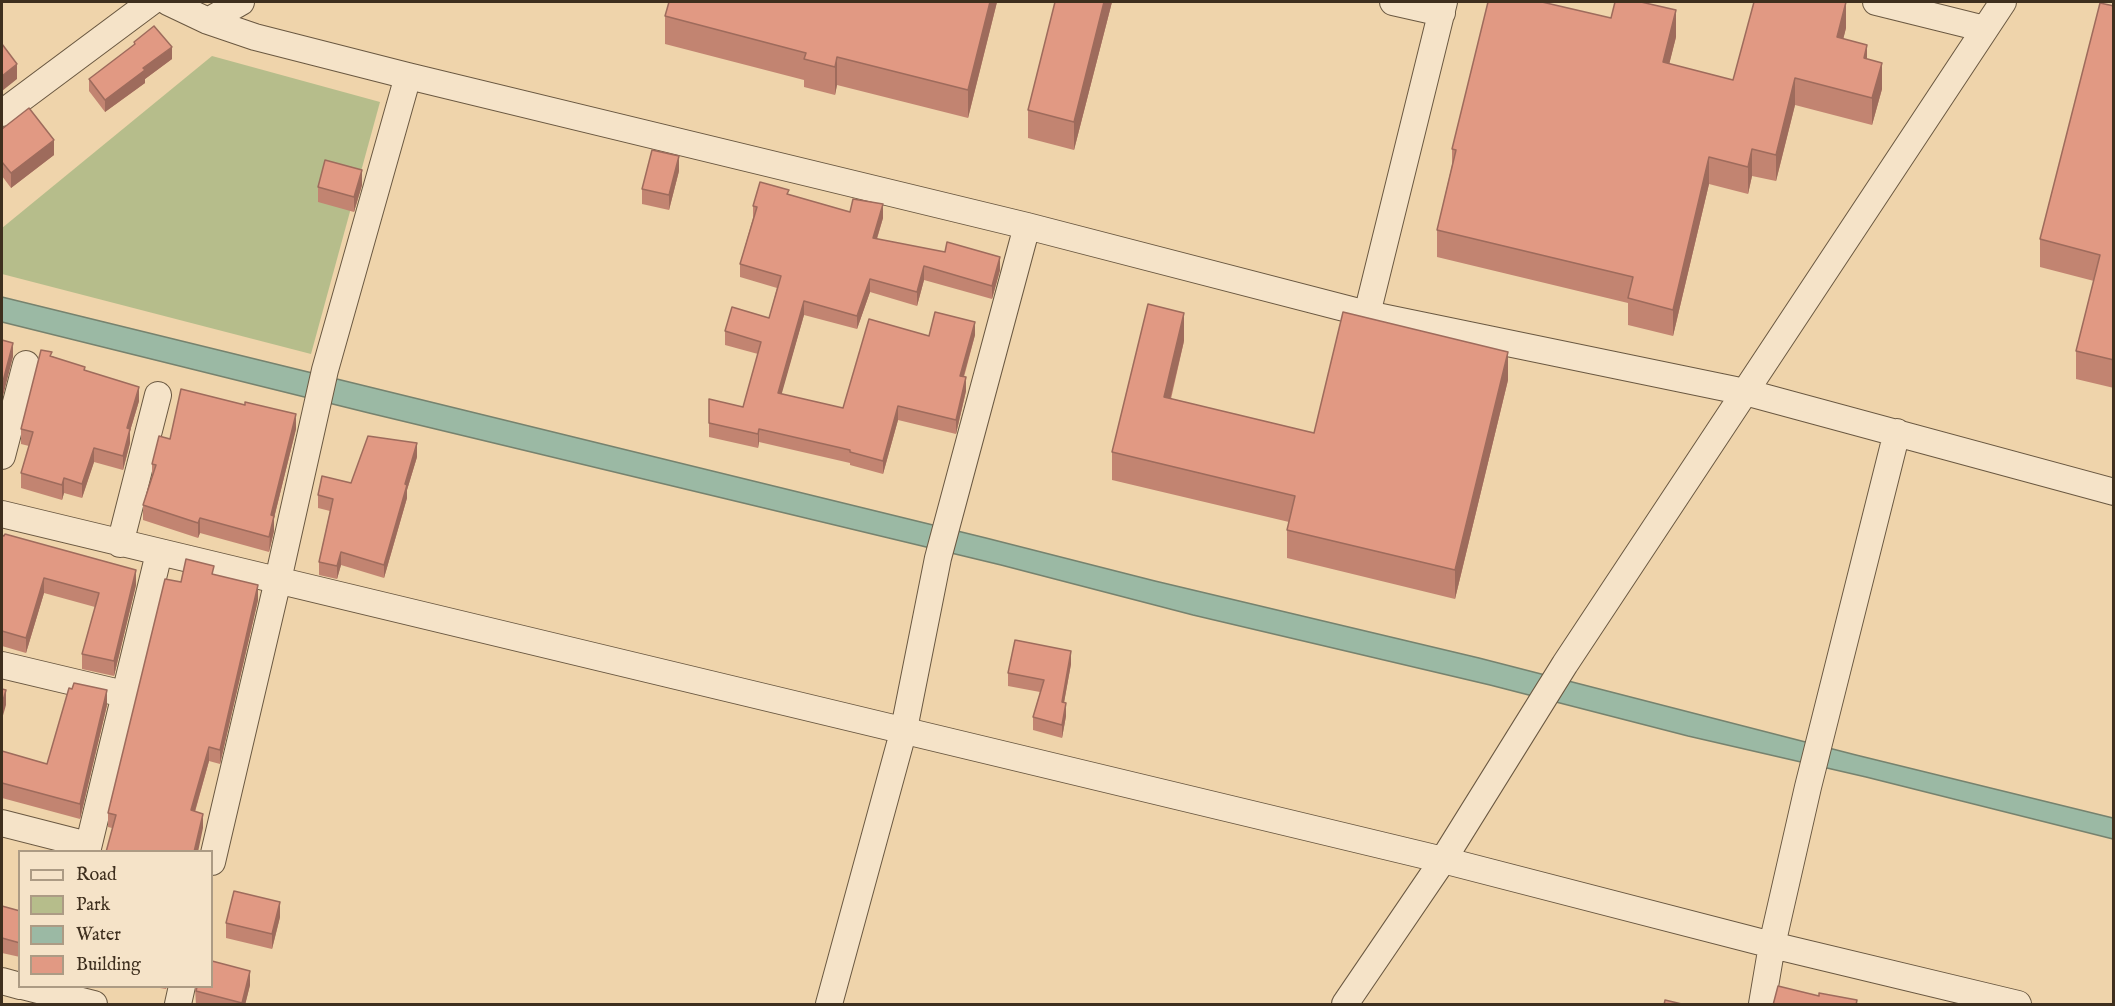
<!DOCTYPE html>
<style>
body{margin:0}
#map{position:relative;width:2115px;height:1006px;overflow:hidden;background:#efd4ab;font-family:"IM FELL English",serif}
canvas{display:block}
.frame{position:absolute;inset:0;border:3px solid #3e2f1e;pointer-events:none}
.legend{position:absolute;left:18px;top:850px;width:195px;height:138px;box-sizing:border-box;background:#f5e3c8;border:2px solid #ac9b84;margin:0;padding:8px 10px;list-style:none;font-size:18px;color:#3e2f1e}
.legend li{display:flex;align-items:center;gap:12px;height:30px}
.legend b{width:30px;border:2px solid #ac9b84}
</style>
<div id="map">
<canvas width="2115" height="1006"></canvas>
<div class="frame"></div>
<ul class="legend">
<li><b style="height:8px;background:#f5e3c8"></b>Road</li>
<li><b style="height:16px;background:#b6bd8b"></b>Park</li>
<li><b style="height:16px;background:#9bb9a4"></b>Water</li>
<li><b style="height:16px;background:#e19983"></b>Building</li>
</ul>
</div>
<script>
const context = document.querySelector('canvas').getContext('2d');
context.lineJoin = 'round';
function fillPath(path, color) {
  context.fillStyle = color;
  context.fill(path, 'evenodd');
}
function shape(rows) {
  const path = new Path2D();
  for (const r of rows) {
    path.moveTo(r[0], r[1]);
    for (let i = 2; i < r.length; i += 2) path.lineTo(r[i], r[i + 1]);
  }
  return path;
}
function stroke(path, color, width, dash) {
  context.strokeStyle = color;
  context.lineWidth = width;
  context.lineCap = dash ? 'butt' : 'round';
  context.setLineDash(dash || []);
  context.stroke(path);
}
fillPath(shape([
 [212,56,380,102,311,354,2,274,2,228]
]), '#b6bd8b');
const water = shape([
 [2,297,986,538,1155,581,1479,658,1856,755,2113,818,2113,839,1866,777,1688,736,1490,685,1193,615,1001,565,369,413,2,322,2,297]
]);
fillPath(water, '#9bb9a4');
stroke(water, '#76826e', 1.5);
const minor = shape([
 [168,2,208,21,255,37,408,76,1027,226,1367,314,1745,392,2114,492],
 [1393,2,1442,13],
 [1876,2,1985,29],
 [208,21,241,2],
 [2,113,151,2],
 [1367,314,1444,2],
 [2,456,26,364],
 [2,514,1443,860,1772,945,2018,1004],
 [120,544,158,395],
 [2,665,124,694],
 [2,823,88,845],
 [87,852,159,553],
 [212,862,278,580,325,370,408,76],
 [2,981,20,986],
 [22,986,94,1004],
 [178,1004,182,986],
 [829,1004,904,729,938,558,1027,226],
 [1345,1004,1443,860,1565,664,2003,2],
 [1762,1004,1772,945,1808,787,1897,432]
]);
stroke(minor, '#6a5841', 28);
stroke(minor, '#f5e3c8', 26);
fillPath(shape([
 [997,2,968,118,837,85,835,95,804,87,804,80,665,44,665,16],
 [1055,2,1112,2,1074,150,1028,138,1028,110],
 [2114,6,2114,388,2076,379,2076,351,2094,281,2040,267,2040,239],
 [1846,28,1843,39,1867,59,1882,89,1872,125,1795,105,1776,181,1752,176,1748,194,1709,184,1673,336,1628,325,1628,303,1437,257,1437,230,1452,165,1452,149,1676,37,1669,64,1733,80],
 [134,42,172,59,145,79,145,83,105,112,89,91,89,79,134,45],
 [2,129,54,155,11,188,2,176],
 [679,171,669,210,642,204,642,189],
 [362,185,354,212,318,202,318,187],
 [789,195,850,212,883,218,877,239,1000,270,992,299,924,280,917,306,870,292,857,329,804,315,781,394,843,408,929,336,975,335,964,377,966,391,956,434,898,420,883,474,850,465,850,463,759,442,758,448,709,437,709,399,743,407,758,354,725,345,725,331,769,318,777,288,740,277,740,264,753,218,753,206],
 [1184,341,1171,399,1314,433,1508,380,1455,599,1287,558,1287,530,1289,522,1112,480,1112,452],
 [52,356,85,370,139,401,130,431,130,443,123,470,94,462,82,498,64,493,62,500,21,488,21,473,29,446,21,444,21,429],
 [296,429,274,518,274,531,269,552,200,533,198,538,143,520,143,505,152,477,152,464,170,439],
 [417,457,407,490,407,498,384,578,341,565,337,579,319,575,319,562,330,511,318,508,318,495],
 [2,535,136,585,114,676,82,669,82,654,95,607,44,593,26,653,2,646],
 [214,575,258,600,220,764,209,761,195,812,203,828,112,828,108,827,108,813,181,582],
 [1071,664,1064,702,1066,716,1062,738,1033,730,1033,717,1040,692,1008,686,1008,673],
 [107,705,80,819,2,798,2,751,47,764],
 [2,906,20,911,20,957,2,953],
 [280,917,272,949,226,938,226,923],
 [250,985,245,1005,196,1005,195,987],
 [154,987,167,987,166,989]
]), '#c28471');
fillPath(shape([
 [990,2,997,2,968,118,968,90],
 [1104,2,1112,2,1074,150,1074,122],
 [1846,2,1846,28,1837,64,1837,37],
 [1676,10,1676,37,1663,89,1663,62],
 [1867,45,1867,72,1864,58],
 [172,47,172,59,145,79,145,83,105,112,105,100,143,68],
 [837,57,837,85,835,95,835,67],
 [1882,63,1882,89,1872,125,1872,98],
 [17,64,17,79,2,91,2,76],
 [1795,78,1795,105,1776,181,1776,155],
 [54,140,54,155,11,188,11,173],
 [1752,149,1752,176,1748,194,1748,167],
 [679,156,679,171,669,210,669,195],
 [1709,157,1709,184,1673,336,1673,310],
 [362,170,362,185,354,212,354,197],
 [883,204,883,218,873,251,873,238],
 [1000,257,1000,270,992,299,992,286],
 [924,266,924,280,917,306,917,292],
 [870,279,870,292,857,329,857,316],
 [804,301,804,315,778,407,778,393],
 [1184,313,1184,341,1164,425,1164,397],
 [975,322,975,335,960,389,960,376],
 [13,343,13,357,2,400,2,385],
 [1508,352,1508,380,1455,599,1455,570],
 [966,377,966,391,956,434,956,420],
 [139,387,139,401,130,431,130,443,123,470,123,456,127,428],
 [898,406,898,420,883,474,883,461],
 [296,414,296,429,274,518,274,531,269,552,271,515],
 [759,429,759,442,758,448,758,434],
 [417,443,417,457,407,490,407,498,384,578,384,565,405,484],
 [94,448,94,462,82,498,82,484],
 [64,478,64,493,62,500,62,485],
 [200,518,200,533,198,538,198,523],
 [341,552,341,565,337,579,337,566],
 [136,570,136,585,114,676,114,661],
 [44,578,44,593,26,653,26,638],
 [258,585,258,600,220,764,220,750],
 [1071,651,1071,664,1062,714,1062,702],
 [6,690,6,705,2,719,2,704],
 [107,690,107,705,80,819,80,804],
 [1066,703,1066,716,1062,738,1062,725],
 [209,747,209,761,191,825,191,810],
 [203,814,203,828,198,852,194,852],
 [280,902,280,917,272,949,272,934],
 [250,971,250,985,245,1005,242,1005]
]), '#9e6b5c');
const building = shape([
 [669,2,990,2,968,90,837,57,835,67,804,59,806,53,665,16,669,2],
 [1055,2,1104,2,1074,122,1028,110,1055,2],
 [1488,2,1542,2,1611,18,1615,2,1641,2,1676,10,1663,62,1733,80,1754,2,1846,2,1837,37,1867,45,1864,58,1882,63,1872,98,1795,78,1776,155,1752,149,1748,167,1709,157,1673,310,1628,298,1633,277,1437,230,1456,150,1452,149,1488,2],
 [2100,3,2114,6,2114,360,2076,351,2100,255,2040,239,2100,3],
 [154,26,172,47,143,68,145,70,105,100,89,79,135,44,134,42,154,26],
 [2,44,17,64,2,76,2,44],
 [29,108,54,140,11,173,2,162,2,129,29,108],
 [652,150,679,156,669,195,642,189,652,150],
 [325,160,362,170,354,197,318,187,325,160],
 [760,182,789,190,787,194,850,212,853,199,883,204,873,238,945,252,947,242,1000,257,992,286,924,266,917,292,870,279,857,316,804,301,778,393,843,408,869,319,929,336,935,312,975,322,960,376,966,377,956,420,898,406,883,461,850,452,850,450,759,429,758,434,709,423,709,399,743,407,761,342,725,331,732,307,769,318,781,276,740,264,757,207,753,206,760,182],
 [1148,304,1184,313,1164,397,1314,433,1343,312,1508,352,1455,570,1287,530,1295,496,1112,452,1148,304],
 [2,340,13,343,2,385,2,340],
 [41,350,52,352,50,356,85,367,84,370,139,387,127,428,130,429,123,456,94,448,82,484,64,478,62,485,21,473,33,432,21,429,41,350],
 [181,389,245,405,245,402,296,414,271,515,274,516,269,537,200,518,198,523,143,505,156,465,152,464,159,436,170,439,181,389],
 [368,436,417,443,405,484,407,485,384,565,341,552,337,566,319,562,333,499,318,495,322,476,351,483,368,436],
 [5,534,136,570,114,661,82,654,99,593,44,578,26,638,2,631,2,535,4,536,5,534],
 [186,559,214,566,212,574,258,585,220,750,209,747,191,810,203,814,194,852,106,852,116,815,108,813,165,579,181,582,186,559],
 [1015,640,1071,651,1062,702,1066,703,1062,725,1033,717,1044,680,1008,673,1015,640],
 [74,683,107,690,80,804,2,783,2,751,47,764,69,688,72,689,74,683],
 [2,689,6,690,2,704,2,689],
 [234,891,280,902,272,934,226,923,234,891],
 [2,906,20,911,20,943,2,938,2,906],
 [212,961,250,971,242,1003,196,991,197,987,212,987,212,961],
 [1778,986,1819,996,1819,993,1857,1000,1856,1005,1773,1005,1778,986],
 [1665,1000,1686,1005,1664,1005,1665,1000]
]);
fillPath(building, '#e19983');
stroke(building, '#9e6b5c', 1.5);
</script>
